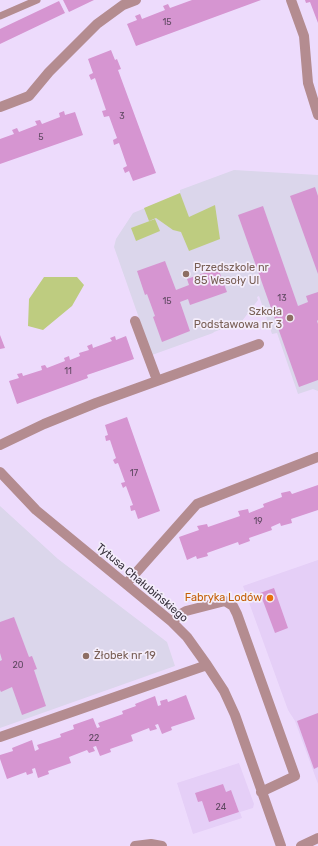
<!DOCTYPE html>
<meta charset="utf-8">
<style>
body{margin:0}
canvas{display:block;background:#eddbfc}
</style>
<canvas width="318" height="846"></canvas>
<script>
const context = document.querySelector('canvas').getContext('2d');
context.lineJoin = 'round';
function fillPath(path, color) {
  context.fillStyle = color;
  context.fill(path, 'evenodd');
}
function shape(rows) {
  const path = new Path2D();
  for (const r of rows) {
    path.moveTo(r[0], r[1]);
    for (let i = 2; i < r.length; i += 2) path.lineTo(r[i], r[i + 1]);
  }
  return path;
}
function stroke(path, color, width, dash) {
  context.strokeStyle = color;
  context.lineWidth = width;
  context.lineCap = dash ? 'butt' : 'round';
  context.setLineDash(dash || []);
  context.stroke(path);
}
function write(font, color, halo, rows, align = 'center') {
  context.font = font + ' Rubik,sans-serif';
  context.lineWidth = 3.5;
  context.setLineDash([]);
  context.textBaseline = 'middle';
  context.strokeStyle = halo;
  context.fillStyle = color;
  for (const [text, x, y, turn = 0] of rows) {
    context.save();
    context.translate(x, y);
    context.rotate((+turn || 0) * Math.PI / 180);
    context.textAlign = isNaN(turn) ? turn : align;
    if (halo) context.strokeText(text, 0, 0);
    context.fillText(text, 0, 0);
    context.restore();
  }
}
fillPath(shape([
 [318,560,318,784,295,721,288,710,243,586],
 [239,763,254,804,253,808,240,812,242,818,193,834,177,783]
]), '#e5cff7');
fillPath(shape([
 [234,170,318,175,318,391,313,389,298,394,277,333,272,334,259,296,257,297,258,300,242,321,214,332,213,333,152,355,114,247,116,239,133,213,180,194,180,190],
 [0,506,58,559,167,642,175,666,0,728]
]), '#dbd6eb');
fillPath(shape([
 [180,193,189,217,215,205,220,239,189,251,181,232,173,230,156,218,149,221,144,208],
 [155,219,160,231,136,241,131,228],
 [44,277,77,277,84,285,72,306,43,330,28,326,29,299]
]), '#becc80');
fillPath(shape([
 [63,0,94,0,69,12],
 [192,0,261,0,136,46,127,24,137,20,135,16,140,14,142,19,165,10,163,6,168,4,170,8],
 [305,0,318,0,318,23,310,2,306,3],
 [59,1,65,13,0,44,0,29],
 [111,50,115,60,117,59,121,69,118,70,156,173,133,181,129,171,125,173,123,168,127,166,119,143,114,145,113,140,117,138,109,116,104,117,102,111,106,110,95,78,91,80,89,75,93,73,88,59],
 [64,111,65,115,75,112,83,135,0,164,0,139,14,134,12,130,17,128,19,132,37,125,35,121,40,120,42,124,60,117,59,113],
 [315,187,318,196,318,274,290,196],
 [263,206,298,306,308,302,306,296,318,292,318,320,317,321,318,324,318,380,299,387,238,215],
 [165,261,176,290,189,285,187,279,218,268,227,292,190,305,188,299,180,302,190,331,162,342,153,317,155,316,147,294,145,295,137,271],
 [0,335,5,348,0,349],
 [115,336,116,340,126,336,134,359,87,375,88,378,17,404,9,381,19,378,17,374,22,373,23,376,42,370,41,366,45,365,47,368,65,361,64,358,69,356,70,360,80,356,79,353,89,350,87,346,92,344,93,348,112,341,110,338],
 [127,417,160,511,138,519,135,510,131,511,130,506,133,505,126,486,123,488,121,483,125,482,118,463,115,464,113,460,116,458,110,440,106,441,105,436,108,435,105,425],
 [318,485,318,510,291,519,292,523,281,526,280,523,271,527,272,530,249,538,250,541,239,545,238,542,207,553,208,556,197,559,196,556,187,560,179,537,199,530,197,526,207,524,208,527,240,516,238,511,248,509,249,513,264,507,263,504,282,497,281,493,290,491,292,494],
 [274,588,288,628,275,633,260,593],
 [14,617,29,657,32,656,37,669,34,670,46,706,22,715,12,687,1,692,0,690,0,661,2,660,0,653,0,622],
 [186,695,195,719,171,727,172,730,162,734,158,724,155,725,157,729,150,731,149,728,131,735,133,741,110,749,111,752,100,756,96,746,93,747,95,751,89,753,87,750,69,757,71,763,48,771,49,774,38,778,35,768,32,769,33,773,27,775,26,772,7,779,0,759,0,755,13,751,12,748,32,740,35,751,39,749,37,745,61,737,60,734,74,729,73,725,93,718,97,728,100,727,98,723,123,714,122,711,136,706,135,704,155,696,158,706,161,705,160,701,167,699,168,702],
 [318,713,318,767,314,769,297,721],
 [223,784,226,792,231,790,239,812,209,822,202,801,198,802,195,793]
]), '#d695d1');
stroke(shape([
 [0,16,37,0]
]), '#b48c90', 7);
stroke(shape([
 [291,0,304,36,308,83,318,115],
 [0,107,29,96,49,72,97,24,123,5,136,0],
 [135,321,157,380],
 [0,445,44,424,96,403,259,344],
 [0,472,36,510,172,622,187,637,207,665,224,691,235,715,281,846],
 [126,584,197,504,318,457],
 [172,622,179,615,186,611,225,601,233,606,237,614,295,776,261,792],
 [0,737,207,665],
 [135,846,151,844,162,846],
 [301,846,318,838]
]), '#b48c90', 10);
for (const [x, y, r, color] of [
 [186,274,4,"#8d6e63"],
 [290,318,4,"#8d6e63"],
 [270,598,4,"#e8710a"],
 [86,656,4,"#8d6e63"]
]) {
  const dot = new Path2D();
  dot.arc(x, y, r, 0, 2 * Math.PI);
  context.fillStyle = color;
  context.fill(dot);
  stroke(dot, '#f4edfb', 1.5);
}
write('9px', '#5e4860', null, [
 ["15",167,22],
 ["3",122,116],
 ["5",41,137],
 ["13",282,298],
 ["15",167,301],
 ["11",68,371],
 ["17",134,473],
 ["19",258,521],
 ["20",18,665],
 ["22",94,738],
 ["24",221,807]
]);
write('11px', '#785e54', '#f4edfb', [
 ["Przedszkole nr",194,268],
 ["85 Wesoły Ul",194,281],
 ["Szkoła",282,312,"right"],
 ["Podstawowa nr 3",282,325,"right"],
 ["Żłobek nr 19",94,656]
], 'left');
write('11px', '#362f3b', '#f4edfb', [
 ["Tytusa Chałubińskiego",142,583,40]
]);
write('11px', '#c56008', '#f4edfb', [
 ["Fabryka Lodów",262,598]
], 'right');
</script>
